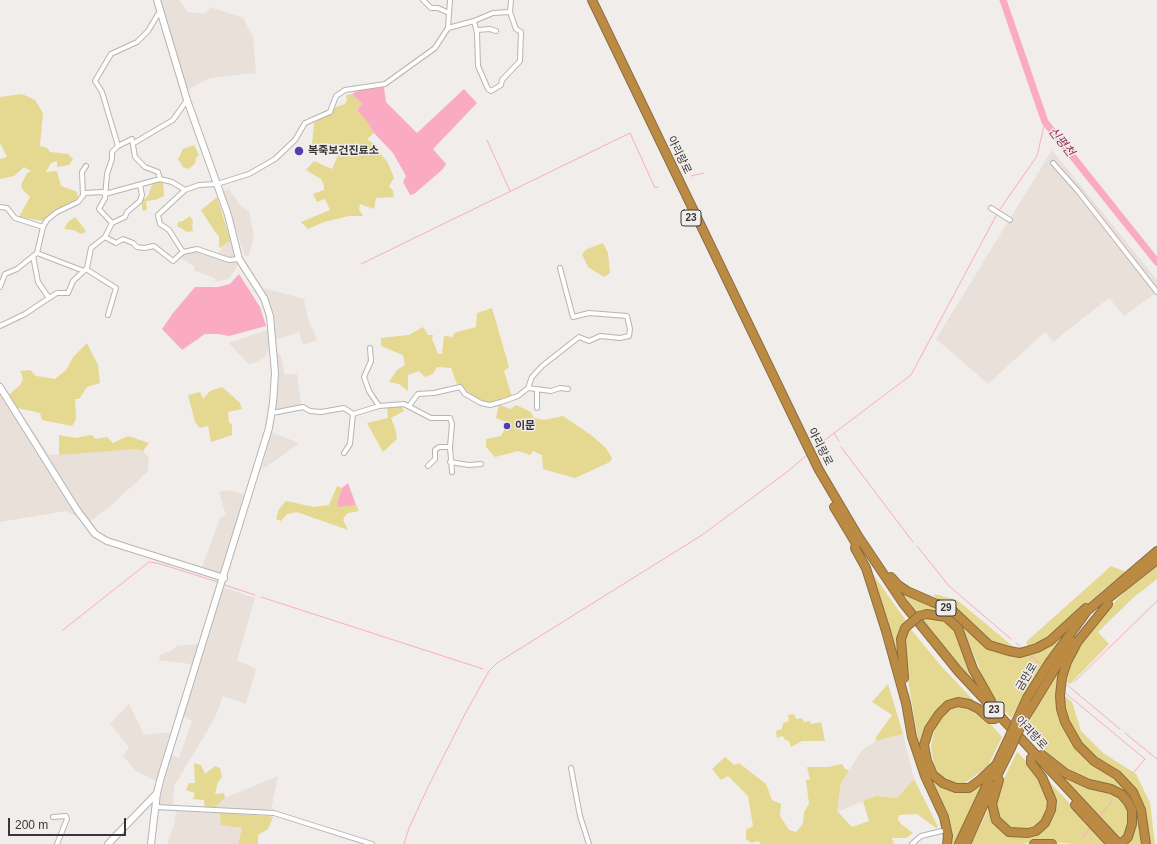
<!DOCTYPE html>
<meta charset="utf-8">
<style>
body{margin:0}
#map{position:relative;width:1157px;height:844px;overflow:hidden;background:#f0edeb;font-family:Arial,sans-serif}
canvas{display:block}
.scale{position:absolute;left:8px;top:818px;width:118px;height:18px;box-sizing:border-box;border:2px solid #383636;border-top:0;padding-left:5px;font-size:12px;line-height:14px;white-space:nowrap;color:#383636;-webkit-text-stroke:3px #f0edeb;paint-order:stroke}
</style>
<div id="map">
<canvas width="1157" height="844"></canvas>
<div class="scale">200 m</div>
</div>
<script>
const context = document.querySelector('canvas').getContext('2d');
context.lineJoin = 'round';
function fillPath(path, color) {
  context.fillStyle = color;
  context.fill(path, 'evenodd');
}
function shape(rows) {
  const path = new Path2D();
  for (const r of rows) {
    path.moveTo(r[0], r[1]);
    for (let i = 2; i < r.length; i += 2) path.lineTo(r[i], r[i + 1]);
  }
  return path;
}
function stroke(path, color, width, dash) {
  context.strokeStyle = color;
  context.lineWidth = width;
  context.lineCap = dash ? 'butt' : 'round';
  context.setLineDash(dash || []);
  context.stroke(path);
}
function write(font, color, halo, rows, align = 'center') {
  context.font = font + ' Arial,"Noto Sans KR",sans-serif';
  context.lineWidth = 3;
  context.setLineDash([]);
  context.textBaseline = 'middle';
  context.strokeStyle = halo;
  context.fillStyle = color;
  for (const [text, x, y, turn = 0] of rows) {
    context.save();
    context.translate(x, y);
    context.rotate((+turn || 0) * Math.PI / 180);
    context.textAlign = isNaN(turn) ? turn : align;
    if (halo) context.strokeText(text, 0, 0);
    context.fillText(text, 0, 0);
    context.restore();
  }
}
fillPath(shape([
 [159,0,179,0,188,12,206,14,210,7,243,18,253,36,256,73,210,78,187,90],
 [1052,150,1157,280,1157,292,1124,316,1109,298,1053,342,1045,332,988,384,936,339],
 [229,189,240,205,249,211,254,235,249,256,245,256,223,191],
 [234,242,239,263,229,279,215,282,215,278,195,271,194,266,179,257,184,253,197,251,229,259,218,254,226,243],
 [264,288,304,299,308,319,317,340,303,345,299,332,276,340],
 [268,330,270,344,265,357,254,363,248,364,229,343],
 [280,353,285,374,297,374,301,405,276,410,278,377,275,354],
 [0,381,49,455,136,449,143,451,149,458,148,471,115,502,90,522,66,511,0,522],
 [271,432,299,443,279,458,262,469],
 [228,490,246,495,222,575,202,567,220,518,226,515,219,492],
 [223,587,255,598,237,660,256,669,246,704,223,696,215,718,174,786,173,807,159,804,171,755,179,758,192,721,183,716,198,665,159,660,160,655,173,650,176,646,206,643],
 [129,704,144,735,170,732,157,782,135,770,123,756,129,747,110,724],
 [903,734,914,779,897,798,876,796,837,812,841,783,862,750,876,741],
 [278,776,271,811,215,807,225,798],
 [176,811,220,813,222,825,242,828,238,844,167,844,174,825]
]), '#eae0da');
fillPath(shape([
 [22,94,35,100,43,113,40,146,47,148,50,152,68,154,73,159,69,165,57,167,57,161,51,163,46,172,57,171,61,186,77,192,78,198,43,221,19,217,30,197,22,189,21,185,27,173,31,171,24,167,14,176,0,179,0,159,7,157,0,143,0,97],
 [352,94,362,104,357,110,366,119,374,133,367,139,377,146,376,148,388,163,394,178,389,186,393,191,394,197,376,198,374,209,360,204,359,209,363,216,349,216,324,222,308,229,301,222,330,210,325,199,317,202,313,194,324,190,324,185,321,179,306,170,314,161,332,169,339,153,333,144,312,145,314,123,319,120,324,111,345,104,347,100,346,95],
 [194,145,199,155,196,158,195,164,188,169,183,167,178,159,183,149],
 [160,180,163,182,164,196,155,200,146,201,147,209,144,211,142,209,142,201,148,196,153,182],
 [217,197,231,242,226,243,221,248,219,246,219,236,215,232,201,210],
 [190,216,193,221,192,226,193,231,187,232,177,226,178,222,183,221],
 [75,217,86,231,82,234,73,230,64,229,68,222],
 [603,243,608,253,610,273,604,277,588,267,582,254,587,249],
 [492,308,509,367,504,371,512,397,500,402,481,402,457,384,451,368,437,367,433,374,425,377,419,371,408,375,408,391,399,384,389,382,397,370,405,365,403,355,381,346,381,338,409,335,423,327,428,335,433,335,432,339,438,354,442,354,444,336,453,337,454,333,476,327,477,313],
 [87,343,98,365,100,383,87,387,79,399,75,399,76,419,72,426,42,420,40,413,18,408,9,395,21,384,23,378,20,371,30,370,36,376,55,379,66,370,74,356],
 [222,387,240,403,242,409,228,412,229,423,232,424,232,435,211,442,208,426,200,428,195,422,188,395,200,392,203,399,210,391],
 [401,405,404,411,391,418,396,431,397,439,383,452,367,423,388,418,387,407],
 [499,405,511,409,516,405,531,412,534,418,544,420,563,416,591,435,606,448,612,458,610,462,575,478,543,469,542,455,533,451,530,455,518,451,495,457,486,447,486,439,501,436,508,423,496,418],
 [59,435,75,438,91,435,96,439,107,437,113,443,128,436,149,443,143,451,136,449,59,455],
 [337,486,342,488,338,500,355,505,355,502,359,511,348,513,345,516,343,520,348,530,297,512,287,514,281,521,276,519,279,509,286,501,314,507,329,505],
 [1157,565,1157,579,1134,597,1098,632,1109,644,1070,684,1065,681,1073,654,1094,624,1132,584],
 [1111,566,1126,572,1104,589,1053,635,1043,642,1028,646,1026,642],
 [872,573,907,622,900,668,884,612],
 [898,587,949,611,987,647,1016,656,1043,649,1067,632,1011,718,991,697,966,635,953,618,918,614],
 [934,594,957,600,1015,648,993,643,979,633,958,609,936,598],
 [933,618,947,621,956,630,979,686,954,660,922,619],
 [910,628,941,666,976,703,956,700,938,709,924,735,928,769,954,790,989,776,956,844,951,844,952,832,944,807,923,762,917,734,904,656,905,639],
 [1067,653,1056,692,1063,727,1079,752,1128,790,1137,806,1143,844,1127,844,1134,812,1111,786,1079,775,1051,759,1026,732,1035,709],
 [888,684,903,734,876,741,876,737,892,715,872,702],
 [1063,694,1072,702,1081,731,1103,753,1136,774,1150,803,1155,844,1150,844,1144,811,1135,788,1126,779,1088,751,1074,733,1065,711],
 [966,706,986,719,1002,737,988,766,965,783,954,784,940,776,934,766,931,746,935,728,947,710],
 [794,714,796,719,802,718,804,722,810,721,811,724,821,722,825,741,802,741,791,747,789,741,785,740,783,736,777,738,776,731,782,729,783,723,789,721,788,715],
 [1017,752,1033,768,1045,789,1048,813,1037,827,1021,831,1006,827,998,818,995,808,998,791],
 [725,757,734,765,739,763,766,784,772,800,781,804,780,816,789,830,796,832,803,824,804,812,809,804,806,780,810,779,807,767,828,767,842,764,845,769,849,770,841,783,837,811,852,827,869,821,863,801,876,796,897,798,914,779,938,827,936,828,917,814,899,815,898,820,901,824,913,833,906,838,892,838,894,844,761,844,758,841,751,843,746,839,746,830,753,826,748,796,728,776,721,780,712,769],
 [194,763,201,765,205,774,215,766,220,768,222,777,218,782,215,794,224,793,225,798,215,807,205,808,204,800,193,799,195,793,186,790,189,783,195,783],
 [1056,769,1083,784,1113,794,1124,801,1129,815,1129,828,1120,840],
 [1047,779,1107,844,1074,844,1039,841,1021,844,971,844,993,800,989,814,998,826,1009,834,1038,832,1055,801],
 [220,813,268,816,273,817,268,829,258,835,258,844,238,844,242,828,221,825]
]), '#e5d890');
fillPath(shape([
 [384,87,386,102,417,133,464,89,477,103,433,149,446,164,443,169,414,194,410,195,403,182,406,176,393,153,374,133,366,120,357,110,362,104,352,94,358,90],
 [239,274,260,307,266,326,229,336,219,334,205,334,182,350,162,329,173,313,195,287,218,287,230,284],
 [348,483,355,502,355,505,338,507,338,500,342,488]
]), '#fbaac3');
stroke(shape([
 [487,140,510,191],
 [691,176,704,173],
 [998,212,1037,156,1045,122],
 [361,264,630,133,655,188,658,187],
 [834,433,839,441],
 [841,447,913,542],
 [813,449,911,375,997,214],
 [917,546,949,586,1011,639],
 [225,585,255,595],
 [261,597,483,669],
 [63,630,149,562,157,563,218,582],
 [1016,643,1022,648],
 [1029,654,1042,665],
 [1074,682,1157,601],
 [1066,684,1120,729],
 [1064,692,1145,759,1133,773],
 [1125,733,1157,759],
 [1100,815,1112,801],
 [1083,837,1090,828],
 [404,844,409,828,428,787,466,712,489,671,497,663,702,535,787,472,808,454]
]), '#fbaac3', 1);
stroke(shape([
 [1003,0,1045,122,1157,262]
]), '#fbaac3', 7);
const street = shape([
 [423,0,431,8,438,8,449,13],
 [510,12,511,0],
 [448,28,450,0],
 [477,30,490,29,496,31],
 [134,143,173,120,187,100],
 [118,146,102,92,95,81,111,54,137,42,148,31,160,11],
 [1053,163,1078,191,1157,292],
 [83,196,82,172,86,166],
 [0,207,7,208,15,218,43,227],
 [991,208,1010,220],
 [112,223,99,209,105,198,107,174,112,159,112,152,118,146,132,139,135,157,145,167,158,172,160,179],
 [105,237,112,223,125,217,127,212,140,201,142,195,140,185],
 [183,252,169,230,160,224,158,215,185,190],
 [37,253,84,271],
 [86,269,116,288,108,315],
 [0,287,5,274,17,269,37,253,43,227,47,220,57,212,78,202,85,193,102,192,105,194,160,179,172,182,185,190,199,185,217,184,249,174,275,159,295,140,305,123,330,112,336,96,345,90,385,84,435,48,448,28,474,21,493,13,510,12,516,29,521,32,520,61,502,80,501,85,491,91,488,89,478,66,477,33,474,21],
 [49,298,57,293,68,293,73,281,87,268,91,248,105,237,116,243,123,239,133,243,137,247,144,248,154,246,173,261,183,252,197,249,229,260,239,259],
 [0,326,25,314,49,298,38,282,33,256],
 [370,348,371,361,364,377,369,391,379,406],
 [528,388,551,391,560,388,568,389],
 [409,406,418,394,434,393,460,387,465,394,481,403,490,405,501,402,518,396,528,388,532,377,542,366,579,337,589,341,600,336,620,338,629,336,630,329,627,316,589,313,573,317,560,268],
 [537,408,537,389],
 [272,413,303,407,310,411,321,412,344,408,353,414,379,406,404,404,431,418,450,418,452,424,450,447,452,472],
 [344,453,350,444,353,414],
 [450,462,469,465,481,464],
 [428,466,435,459,435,450,439,447,450,447],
 [571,768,580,816,589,844],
 [156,807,274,813,372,844],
 [53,817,66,816,67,819,57,844],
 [912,844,921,836,942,831]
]);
const secondary = shape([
 [0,387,77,510,95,534,107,541,224,578],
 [108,844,157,793],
 [151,844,157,793,161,777,269,428,273,403,275,373,270,316,264,298,239,259,228,215,187,100,157,0]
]);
const highway = shape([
 [592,0,801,433,819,470,858,536,903,603,958,671,1119,844],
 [834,507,855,542],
 [856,543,855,548,866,568,886,631,906,703,912,737,925,776,944,817,948,836,947,844],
 [891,577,898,585,907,591,953,611,989,645,1009,651,1020,653,1037,648,1050,641,1086,608,1087,611],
 [1106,600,1108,604,1078,641,1067,662,1062,677,1060,696,1061,709,1065,722,1078,745,1094,761,1117,775,1133,792,1141,810,1146,844],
 [1106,600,1157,560],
 [927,614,946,617,958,628,973,669,991,701],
 [904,678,901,639,905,628],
 [995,719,990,719,979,709,969,704,958,702,948,705,939,714,929,729,924,745,927,761,933,775,943,783,956,788,969,788,980,780,997,764],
 [1017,720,1027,698,1049,663,1087,611,1157,551],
 [1023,721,1072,641],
 [1042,755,1065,773,1089,784,1111,789,1121,794,1128,802,1132,810,1132,824,1128,837,1121,844],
 [997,776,1011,748],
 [996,777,999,780,992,804,996,820,1009,832,1028,833,1036,831,1045,823,1051,810,1052,801,1042,777,1031,763,1031,758],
 [1075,805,1111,844],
 [959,844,1007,742],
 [966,844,992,786],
 [1034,844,1052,844]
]);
stroke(street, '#b7b4b2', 6);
stroke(secondary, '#b7b4b2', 8);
stroke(highway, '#8d6d3e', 10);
stroke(street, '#fff', 4);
stroke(secondary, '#fff', 6);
stroke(highway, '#bb8a43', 8);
const highwayBridge = shape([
 [905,628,919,616,927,614],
 [1007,742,1017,720],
 [1011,748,1023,721]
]);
stroke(highwayBridge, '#8d6d3e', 10, []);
stroke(highwayBridge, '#bb8a43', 8);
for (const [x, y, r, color] of [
 [299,151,5,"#523bb3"],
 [507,426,4,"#523bb3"]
]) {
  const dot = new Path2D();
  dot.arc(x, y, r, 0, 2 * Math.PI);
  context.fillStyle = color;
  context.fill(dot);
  stroke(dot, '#f0edeb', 1.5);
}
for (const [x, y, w] of [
 [691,218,20],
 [946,608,20],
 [994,710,20]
]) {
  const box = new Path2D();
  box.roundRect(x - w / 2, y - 8, w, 16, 3);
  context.fillStyle = '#f0edeb';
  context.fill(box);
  stroke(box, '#383636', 1);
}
write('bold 10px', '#383636', null, [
 ["23",691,218],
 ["29",946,608],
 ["23",994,710]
]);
write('bold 11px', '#383636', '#f0edeb', [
 ["복죽보건진료소",308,151],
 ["이문",515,426]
], 'left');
write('11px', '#383636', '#f0edeb', [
 ["아리랑로",679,155,64],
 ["아리랑로",820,447,63],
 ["금만로",1027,677,-59],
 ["아리랑로",1031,733,47]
]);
write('italic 12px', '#942252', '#f0edeb', [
 ["신평천",1061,142,51]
]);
</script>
